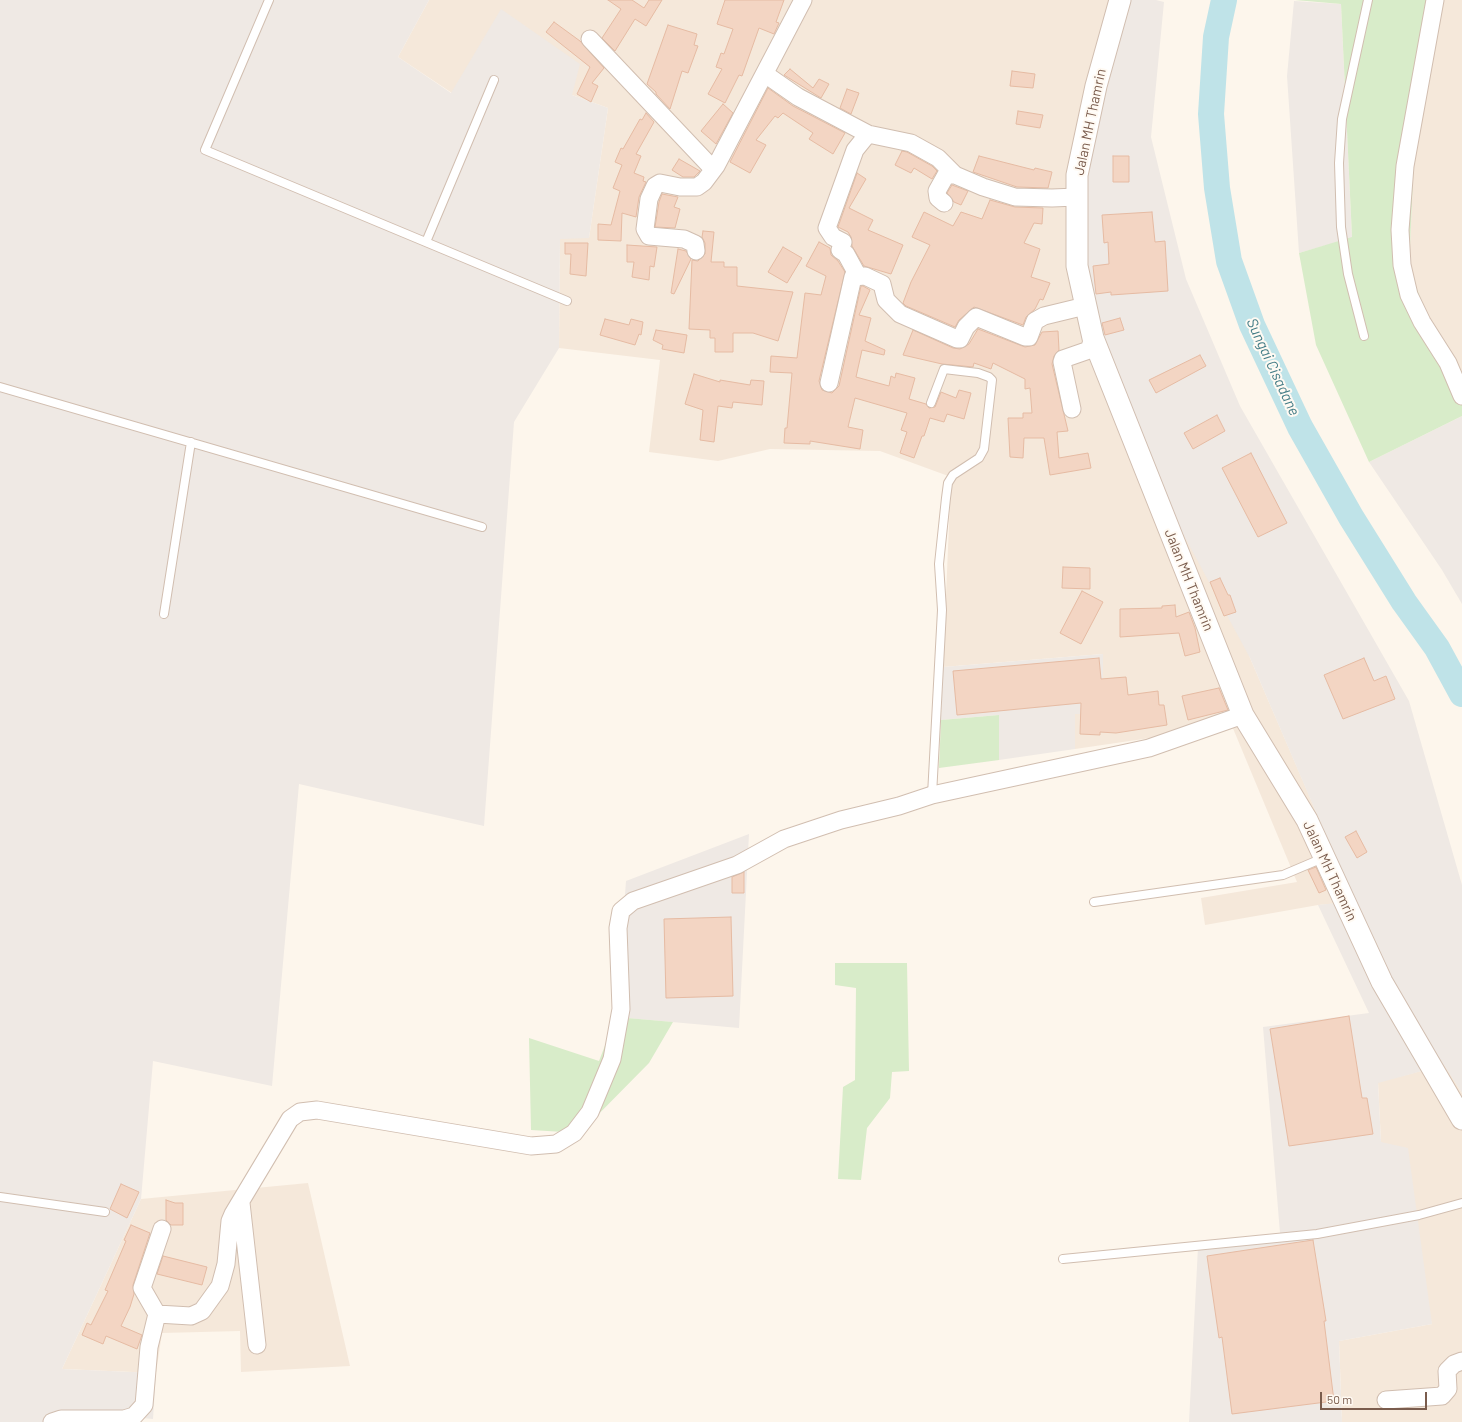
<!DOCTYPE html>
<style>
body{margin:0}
#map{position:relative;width:1462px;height:1422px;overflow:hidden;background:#fdf6ec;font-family:Barlow,sans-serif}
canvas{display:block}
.scale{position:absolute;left:1320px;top:1392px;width:107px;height:18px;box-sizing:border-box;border:2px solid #7a5c4d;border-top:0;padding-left:5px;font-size:12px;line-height:14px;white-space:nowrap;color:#7a5c4d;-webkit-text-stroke:3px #fffaf3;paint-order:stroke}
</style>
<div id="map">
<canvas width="1462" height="1422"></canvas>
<div class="scale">50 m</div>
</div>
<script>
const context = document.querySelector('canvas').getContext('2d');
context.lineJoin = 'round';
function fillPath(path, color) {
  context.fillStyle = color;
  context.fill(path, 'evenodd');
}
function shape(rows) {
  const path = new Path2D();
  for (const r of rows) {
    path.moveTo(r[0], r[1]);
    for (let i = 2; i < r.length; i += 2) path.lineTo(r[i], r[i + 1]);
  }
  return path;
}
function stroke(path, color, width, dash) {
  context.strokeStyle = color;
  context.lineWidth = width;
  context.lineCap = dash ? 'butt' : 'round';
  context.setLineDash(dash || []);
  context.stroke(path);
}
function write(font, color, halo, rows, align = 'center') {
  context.font = font + ' Barlow,sans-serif';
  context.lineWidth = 4;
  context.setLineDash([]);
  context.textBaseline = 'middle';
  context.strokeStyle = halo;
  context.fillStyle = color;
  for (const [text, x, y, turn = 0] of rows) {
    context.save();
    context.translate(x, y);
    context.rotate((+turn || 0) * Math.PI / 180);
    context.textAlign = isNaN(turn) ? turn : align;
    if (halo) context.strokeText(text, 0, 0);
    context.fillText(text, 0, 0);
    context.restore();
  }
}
fillPath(shape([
 [429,0,1112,0,1250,658,1355,902,1318,905,1205,925,1201,898,1297,882,1232,726,1075,749,1075,714,1102,714,1103,654,943,667,951,477,880,451,770,449,718,461,649,452,660,360,559,348,560,238,589,238,608,108,572,95,452,93,398,57],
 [1438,0,1462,0,1462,388,1441,349,1409,269,1415,135],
 [1445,1065,1462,1093,1462,1422,1342,1422,1339,1341,1432,1324,1381,1142,1378,1082],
 [308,1183,350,1366,241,1372,240,1331,162,1333,156,1373,62,1369,141,1199]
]), '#f5e8da');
fillPath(shape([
 [0,0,429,0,398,57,451,93,501,9,580,64,572,95,608,108,589,238,560,239,559,348,514,422,484,826,299,784,272,1086,153,1061,141,1199,62,1369,156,1373,153,1419,62,1411,56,1422,0,1422],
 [1112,0,1156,0,1164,2,1151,137,1186,279,1240,406,1409,701,1462,885,1462,1093,1444,1065,1378,1083,1381,1142,1408,1148,1432,1324,1339,1341,1342,1422,1189,1422,1198,1247,1280,1233,1263,1027,1369,1013,1318,905,1354,901,1250,658,1175,519,1081,338,1068,241,1078,116],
 [1294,1,1341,4,1352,238,1299,253,1287,76],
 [1462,416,1462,604,1442,570,1369,462],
 [1103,654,1103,714,1075,714,1075,749,999,760,999,715,941,720,943,667],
 [749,834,739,1028,616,1017,626,881]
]), '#efe9e4');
fillPath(shape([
 [1295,0,1438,0,1415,135,1409,269,1441,349,1462,388,1462,416,1369,462,1316,345,1299,253,1352,237,1341,4],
 [999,715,999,760,939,768,941,720],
 [835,963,907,963,909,1071,892,1072,890,1098,867,1128,861,1180,838,1179,843,1087,855,1080,856,988,835,985],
 [616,1017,673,1022,649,1063,580,1133,531,1130,529,1038,599,1061]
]), '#d8ecc9');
stroke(shape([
 [1224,0,1216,37,1211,114,1217,188,1229,261,1252,325,1300,427,1351,517,1404,602,1437,648,1462,694]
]), '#bfe3e8', 26);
const building = shape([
 [608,0,632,0,644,8,649,0,662,0,646,26,635,19,615,51,602,38,621,9,608,0],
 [725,0,784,0,776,22,779,23,774,34,759,28,742,76,739,75,725,103,708,94,722,69,716,67,721,53,724,54,733,29,717,24,725,0],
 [554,22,580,41,604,68,592,83,598,86,591,102,577,94,590,67,546,32,554,22],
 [668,25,697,34,694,45,698,46,688,73,682,71,670,109,656,94,656,92,647,84,668,25],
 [790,69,813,88,819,79,829,84,821,98,784,75,790,69],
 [1012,71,1035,74,1033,88,1010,86,1012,71],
 [768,88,793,106,845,133,833,154,809,139,813,133,783,113,778,118,775,116,756,140,766,145,750,173,730,162,768,88],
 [847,89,859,93,851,114,840,108,847,89],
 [723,104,733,113,716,144,701,131,723,104],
 [1018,111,1043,115,1040,128,1016,124,1018,111],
 [646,113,654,122,636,154,641,156,634,173,644,177,643,181,646,182,639,197,636,217,622,213,621,241,598,240,598,224,611,225,620,191,613,188,622,165,615,162,621,148,623,149,640,119,642,120,646,113],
 [902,151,907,152,932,166,937,171,932,179,914,168,911,173,895,165,902,151],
 [979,156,1034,170,1035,168,1052,172,1048,188,1017,187,973,172,979,156],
 [1113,156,1129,156,1129,182,1113,182,1113,156],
 [679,159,700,171,694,177,683,177,672,170,679,159],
 [857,173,866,179,849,208,873,220,868,230,903,245,891,274,864,266,852,246,851,237,848,232,838,227,857,173],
 [952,185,968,191,961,205,954,202,947,193,952,185],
 [662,194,678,197,674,207,680,209,675,228,655,227,659,202,662,194],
 [990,200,1015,207,1043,208,1042,224,1034,223,1024,243,1040,249,1031,277,1050,283,1043,300,1040,299,1035,309,1026,317,1023,325,974,307,959,320,955,327,906,306,903,303,911,282,930,245,912,237,924,212,953,226,961,212,982,219,990,200],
 [1152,212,1155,242,1165,241,1168,291,1111,295,1111,292,1096,294,1093,266,1109,264,1108,242,1104,243,1102,215,1152,212],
 [703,231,714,232,711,262,724,262,724,267,737,267,737,286,793,292,778,341,753,333,733,333,733,352,715,352,715,338,710,338,710,330,689,329,692,260,698,261,705,254,705,243,702,237,703,231],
 [819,242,830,248,831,255,838,261,845,272,819,381,822,390,832,393,839,386,861,286,863,286,870,290,859,315,871,318,865,341,885,350,884,355,862,350,856,377,889,386,891,376,895,378,896,373,915,378,909,399,926,404,929,408,935,407,941,392,956,398,959,390,971,393,964,419,947,414,944,422,930,418,924,436,922,436,914,458,900,453,907,432,901,430,907,413,855,398,848,427,863,430,860,449,810,441,810,444,784,443,785,428,787,428,792,373,770,372,771,356,797,358,805,293,821,295,826,276,806,266,819,242],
 [565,243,588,243,586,276,570,274,571,254,565,254,565,243],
 [627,245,657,247,654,267,650,266,649,280,632,277,634,262,627,262,627,245],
 [783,247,802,258,787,283,768,272,783,247],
 [678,249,686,251,691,259,674,294,671,293,678,249],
 [1120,318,1124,330,1105,335,1102,323,1120,318],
 [605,319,629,325,631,319,643,322,641,335,639,334,635,345,600,335,605,319],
 [978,329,1025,347,1035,345,1042,332,1058,331,1059,350,1054,356,1052,364,1068,431,1057,432,1059,458,1088,453,1091,468,1050,475,1044,438,1024,438,1023,458,1010,457,1008,418,1023,418,1023,413,1032,413,1030,388,1025,389,1025,379,993,363,991,369,974,363,973,367,942,364,903,355,913,330,953,348,960,349,969,344,978,329],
 [656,330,687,335,684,353,662,349,663,345,653,340,656,330],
 [1200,355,1206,366,1156,393,1149,380,1200,355],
 [694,374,720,382,720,380,750,385,751,380,764,381,762,405,733,402,732,408,718,406,714,442,700,440,703,410,685,404,694,374],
 [1217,415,1225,431,1193,449,1184,433,1217,415],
 [1251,453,1287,523,1258,537,1222,468,1251,453],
 [1063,567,1090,568,1090,589,1062,588,1063,567],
 [1220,578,1228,595,1230,595,1236,612,1224,616,1210,582,1220,578],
 [1082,591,1103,602,1081,644,1060,633,1082,591],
 [1175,605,1176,617,1189,612,1195,628,1200,652,1185,656,1179,633,1120,637,1120,609,1162,608,1162,606,1175,605],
 [1099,658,1101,679,1126,677,1128,695,1158,691,1159,705,1164,705,1167,725,1116,733,1100,732,1100,735,1080,734,1081,703,957,715,953,671,1099,658],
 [1364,658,1374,681,1386,676,1395,699,1343,719,1324,675,1364,658],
 [1219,688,1228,710,1188,720,1182,696,1219,688],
 [1356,831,1367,852,1357,858,1345,837,1356,831],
 [1316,867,1326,890,1319,893,1308,870,1316,867],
 [744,872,744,893,732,893,732,877,744,872],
 [731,917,733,996,666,998,664,919,731,917],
 [1349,1016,1362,1098,1367,1098,1373,1134,1289,1146,1270,1029,1349,1016],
 [121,1184,139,1192,127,1218,110,1209,121,1184],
 [166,1200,175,1203,183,1203,183,1225,171,1225,166,1220,166,1200],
 [131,1225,150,1233,133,1285,134,1294,130,1307,121,1326,142,1335,137,1349,106,1336,103,1344,82,1335,87,1323,91,1325,108,1291,105,1290,126,1241,124,1240,131,1225],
 [1313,1240,1326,1321,1324,1321,1334,1401,1232,1414,1222,1337,1219,1338,1207,1256,1313,1240],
 [163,1256,207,1267,202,1285,157,1274,163,1256]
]);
fillPath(building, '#f3d5c3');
stroke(building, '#e6bba3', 1);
const service = shape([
 [269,0,205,150,567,301],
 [426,242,494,80],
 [1364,336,1348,274,1341,227,1339,163,1342,119,1368,0],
 [0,387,482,527],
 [931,403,944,369,978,373,989,377,992,380,984,449,979,458,953,475,948,483,946,498,939,564,942,610,932,795],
 [164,614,191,442],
 [1094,902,1283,875,1323,858],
 [0,1197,105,1212],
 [1063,1259,1317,1234,1419,1215,1462,1203]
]);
const minor = shape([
 [1435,0,1405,166,1400,230,1402,265,1409,295,1422,322,1448,363,1462,396],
 [590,39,713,169],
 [765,74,798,97,868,134,911,143,938,158,955,175],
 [944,203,938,198,937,191,946,175,955,175,983,187,1015,197,1052,198,1077,197],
 [696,251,695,244,684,239,649,236,645,229,649,199,655,186,660,183,680,187,697,187,704,182,716,166,803,0],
 [858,276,846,254,840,250,843,242,833,237,827,228,855,150,868,134],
 [829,383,853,277,865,276,882,284,886,300,900,314,957,339,960,339,966,327,976,317,1025,337,1029,337,1035,321,1044,316,1077,308,1084,304],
 [1072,409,1062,362,1063,359,1089,350,1093,338],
 [241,1203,257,1345],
 [157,1314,191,1316,202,1311,220,1286,226,1264,230,1221,233,1214,290,1119,300,1112,317,1110,531,1146,556,1144,574,1133,590,1112,612,1059,621,1009,618,928,621,911,633,901,737,865,784,839,841,820,899,806,932,795,1149,748,1243,715],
 [1386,1400,1442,1396,1448,1389,1447,1371,1454,1364,1462,1361],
 [52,1422,61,1419,124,1419,134,1416,144,1405,149,1347,157,1314,142,1288,162,1229]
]);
const tertiary = shape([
 [1120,0,1096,86,1077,175,1077,266,1093,338,1243,715,1307,820,1382,982,1462,1119]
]);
stroke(service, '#d1beb0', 10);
stroke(minor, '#d1beb0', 19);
stroke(tertiary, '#d1beb0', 23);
stroke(service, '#fff', 8);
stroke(minor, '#fff', 17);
stroke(tertiary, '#fff', 21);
write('14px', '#7a5c4d', '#fffaf3', [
 ["Jalan MH Thamrin",1090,122,-78],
 ["Jalan MH Thamrin",1189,580,68],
 ["Jalan MH Thamrin",1330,871,65]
]);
write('italic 15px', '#437c86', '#fffaf3', [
 ["Sungai Cisadane",1273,367,65]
]);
</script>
